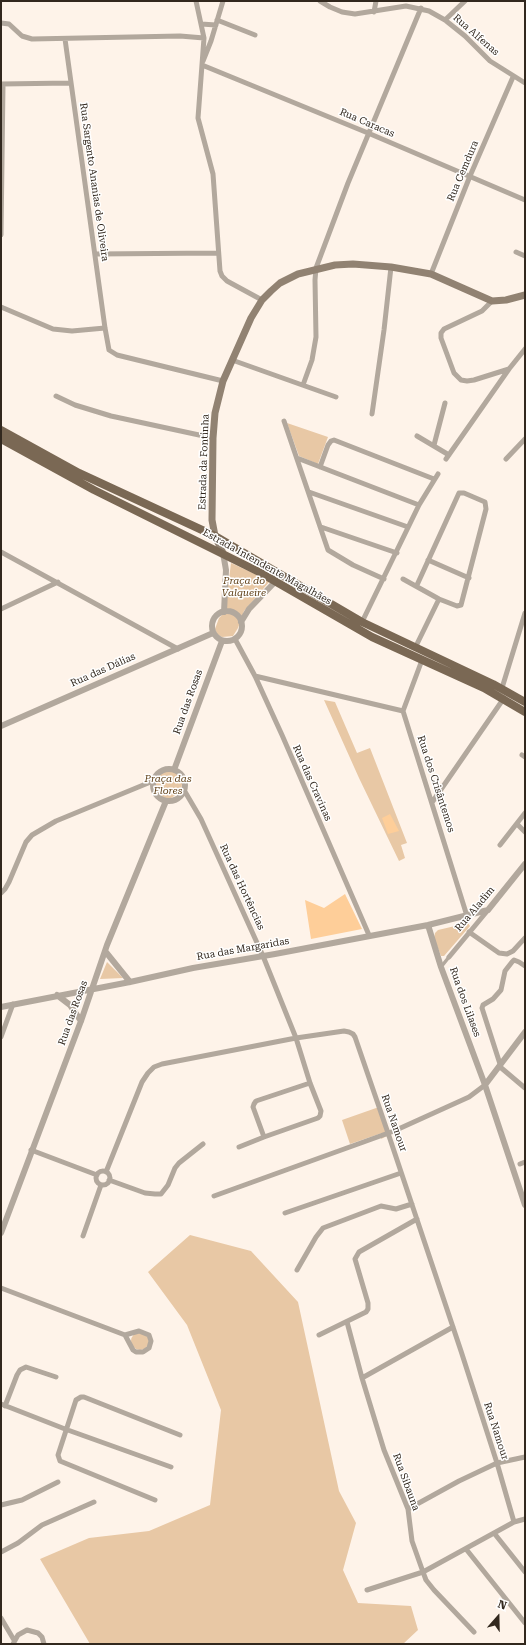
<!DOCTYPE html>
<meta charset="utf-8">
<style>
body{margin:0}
#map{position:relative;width:526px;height:1645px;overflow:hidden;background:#fef3e9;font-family:"Roboto Serif",serif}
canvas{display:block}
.frame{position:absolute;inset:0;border:2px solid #32281e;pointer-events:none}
.north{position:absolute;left:478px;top:1597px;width:40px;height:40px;-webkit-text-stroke:3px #fff;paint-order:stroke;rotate:20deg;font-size:11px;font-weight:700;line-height:16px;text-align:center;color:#32281e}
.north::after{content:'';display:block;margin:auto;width:14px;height:18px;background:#32281e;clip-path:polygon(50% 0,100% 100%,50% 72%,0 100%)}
</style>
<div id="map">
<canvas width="526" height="1645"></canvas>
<div class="frame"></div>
<div class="north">N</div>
</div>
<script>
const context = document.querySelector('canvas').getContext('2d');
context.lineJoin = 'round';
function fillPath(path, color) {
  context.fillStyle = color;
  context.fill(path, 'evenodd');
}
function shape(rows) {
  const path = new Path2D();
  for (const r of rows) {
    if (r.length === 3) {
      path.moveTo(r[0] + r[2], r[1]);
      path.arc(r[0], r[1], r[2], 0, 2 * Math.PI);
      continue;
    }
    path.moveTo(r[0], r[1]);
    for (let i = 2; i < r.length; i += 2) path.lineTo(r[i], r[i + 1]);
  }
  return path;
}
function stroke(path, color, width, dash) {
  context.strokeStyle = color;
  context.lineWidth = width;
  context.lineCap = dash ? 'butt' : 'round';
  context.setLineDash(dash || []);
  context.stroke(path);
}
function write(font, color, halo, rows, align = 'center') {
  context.font = font + ' "Roboto Serif",serif';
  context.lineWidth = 3;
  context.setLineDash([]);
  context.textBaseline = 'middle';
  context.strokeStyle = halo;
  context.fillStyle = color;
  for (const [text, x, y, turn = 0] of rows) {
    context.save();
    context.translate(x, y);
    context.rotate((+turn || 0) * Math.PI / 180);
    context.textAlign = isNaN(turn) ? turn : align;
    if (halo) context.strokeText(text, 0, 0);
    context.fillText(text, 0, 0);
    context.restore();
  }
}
fillPath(shape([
 [287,423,328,437,318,464,299,456],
 [231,563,270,581,244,611,238,628,233,636,222,637,217,634,215,629,219,618,225,612],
 [324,700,335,702,357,753,370,748,407,843,401,845,405,858,399,861,359,778],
 [165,771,173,771,180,775,182,784,181,791,179,793,171,798,165,800,158,796,154,790,153,783,158,776],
 [468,923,470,926,444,956,441,956,434,938,435,933,438,930],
 [107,962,123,978,100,979],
 [379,1107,387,1136,381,1139,382,1133,350,1144,342,1120],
 [190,1235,251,1251,298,1302,339,1491,356,1523,343,1570,358,1603,411,1606,418,1630,403,1644,90,1644,40,1559,89,1538,149,1531,210,1505,221,1410,187,1325,148,1272],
 [140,1341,9]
]), '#e8c8a5');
fillPath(shape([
 [390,814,399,831,388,834,382,818],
 [345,894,362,929,311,939,305,900,324,908]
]), '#fece99');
stroke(shape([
 [441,967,449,957]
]), '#b2a89d', 3.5);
stroke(shape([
 [196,1,204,38,198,118,213,174,220,271,222,276,227,281,262,300],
 [320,1,330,7,342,12,355,14,406,6,429,11,445,20,465,36,490,61,525,83],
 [374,12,376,1],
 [217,20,255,35],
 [445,20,465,1],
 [1,23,9,24,22,36,32,39,180,36,204,38],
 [201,24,216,25],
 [65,39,105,328,109,350,117,355,223,381],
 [203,61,211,41,223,1],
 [202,65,368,133,525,200],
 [1,84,70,83],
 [1,235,3,84],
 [516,252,525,256],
 [95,254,217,253],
 [431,274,470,176,513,77],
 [492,301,482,311,444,329,441,333,441,338,454,373,461,380,467,381,474,380,509,369],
 [1,307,53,329,72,331,105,328],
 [232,360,336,397],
 [303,385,312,360,316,337,315,280,316,268,348,183,421,8],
 [56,396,75,405,111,416,213,438],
 [372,414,384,330,391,267],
 [284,421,328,550,353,565,384,579],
 [417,436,449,455],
 [434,445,445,403],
 [297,458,419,505],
 [446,459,509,369,525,349],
 [506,459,525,439],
 [320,467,328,445,331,441,334,440,434,479],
 [309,492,408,527],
 [321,527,397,553],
 [1,552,178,649],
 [428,560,469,578],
 [403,579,439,599,457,606,461,605,486,509,485,502,464,493,459,493,417,585],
 [1,609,58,582],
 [362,622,419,505,438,474],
 [235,639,255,676,282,735,369,935],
 [415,648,439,599],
 [422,660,403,711,467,916],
 [255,676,403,711],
 [502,688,525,613],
 [522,755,525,757],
 [184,790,201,819,263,956,296,1038,310,1083,321,1111,320,1116,318,1118,264,1137,239,1147],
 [433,801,504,698],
 [517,824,525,832],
 [500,845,525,813],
 [1,893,5,889,9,882,26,842,32,835,56,821,153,781],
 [469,932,499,953,507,954,513,951,525,938],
 [449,957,488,910],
 [1,1037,13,1004],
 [500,1064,482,1008,483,1005,493,999,501,990,505,971,512,962,514,960,519,962,525,966],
 [499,1066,525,1088],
 [264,1137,253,1107,254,1104,256,1101,310,1083],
 [31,1150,97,1175],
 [520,1164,525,1162],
 [103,1178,7],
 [106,1172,142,1082,148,1073,154,1067,162,1064,296,1038,344,1031,349,1032,353,1034,355,1037,388,1133,461,1351,497,1463,514,1522],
 [109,1180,145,1193,155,1194,161,1194,168,1185,175,1168,179,1163,203,1144],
 [214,1196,394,1131,469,1097,485,1085],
 [285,1213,401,1173],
 [83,1236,101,1185],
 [297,1270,316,1237,323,1228,381,1206,396,1209,412,1204],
 [1,1288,125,1335],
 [347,1322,362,1378,384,1450,408,1509,412,1541,423,1572,426,1580,434,1590,474,1632],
 [139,1331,149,1335,151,1341,149,1348,143,1352,136,1352,133,1350,125,1335,139,1331],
 [319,1335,366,1312,368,1309,368,1303,355,1259,359,1252,417,1219],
 [362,1378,453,1327],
 [1,1404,65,1429,171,1467],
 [5,1406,17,1375,20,1370,26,1367,56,1377],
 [155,1500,60,1461,58,1455,76,1400,81,1397,84,1397,180,1435],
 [1,1505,22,1500,58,1482],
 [408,1509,459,1481,497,1463,525,1457],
 [494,1533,525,1572],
 [466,1549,525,1623],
 [1,1552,18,1543,42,1525,94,1502],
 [367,1590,423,1572,494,1533,514,1522,525,1519],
 [1,1618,14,1640],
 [13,1644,18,1635,27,1630,38,1633,42,1637,44,1644]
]), '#b2a89d', 5);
stroke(shape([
 [223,553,226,570,224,612],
 [227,626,15],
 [241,622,249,609,273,584,275,581,275,570],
 [1,726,213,633],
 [169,785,16],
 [174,770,222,641],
 [428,925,441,967,485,1085,525,1205],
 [105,951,130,982],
 [57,995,70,1005,81,1021],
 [1,1007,130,982,193,968,275,954,428,925,488,910,525,864],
 [485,1085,525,1032],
 [1,1233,81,1021,107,945,166,801]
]), '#b2a89d', 6);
stroke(shape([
 [223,553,215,536,212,520,213,438,215,413,223,381,251,318,262,300,271,291,280,283,298,274,335,265,353,264,391,267,431,274,492,301,506,300,525,295]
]), '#918272', 7);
stroke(shape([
 [1,430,79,473,215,536,362,622,493,684,525,702],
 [1,439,94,490,259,572,372,637,484,688,525,712]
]), '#7a6854', 8);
write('10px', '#32281e', '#fff', [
 ["Rua Alfenas",476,35,41],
 ["Rua Caracas",367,123,23],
 ["Rua Cemdura",463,171,-67],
 ["Rua Sargento Ananias de Oliveira",94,182,82],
 ["Estrada da Fontinha",204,462,-88],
 ["Estrada Intendente Magalhães",267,567,29],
 ["Rua das Dálias",103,670,-24],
 ["Rua das Rosas",188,702,-70],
 ["Rua das Cravinas",312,783,66],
 ["Rua dos Crisântemos",436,784,72],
 ["Rua das Hortências",242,887,65],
 ["Rua Aladim",475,909,-50],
 ["Rua das Margaridas",243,949,-10],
 ["Rua dos Lilases",465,1002,70],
 ["Rua das Rosas",73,1013,-70],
 ["Rua Namour",394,1123,71],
 ["Rua Namour",496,1431,72],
 ["Rua Sibauna",406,1482,70]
]);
write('italic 10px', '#5e3e15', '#fff', [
 ["Praça do",244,581],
 ["Valqueire",244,593],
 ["Praça das",168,779],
 ["Flores",168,791]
]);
</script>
